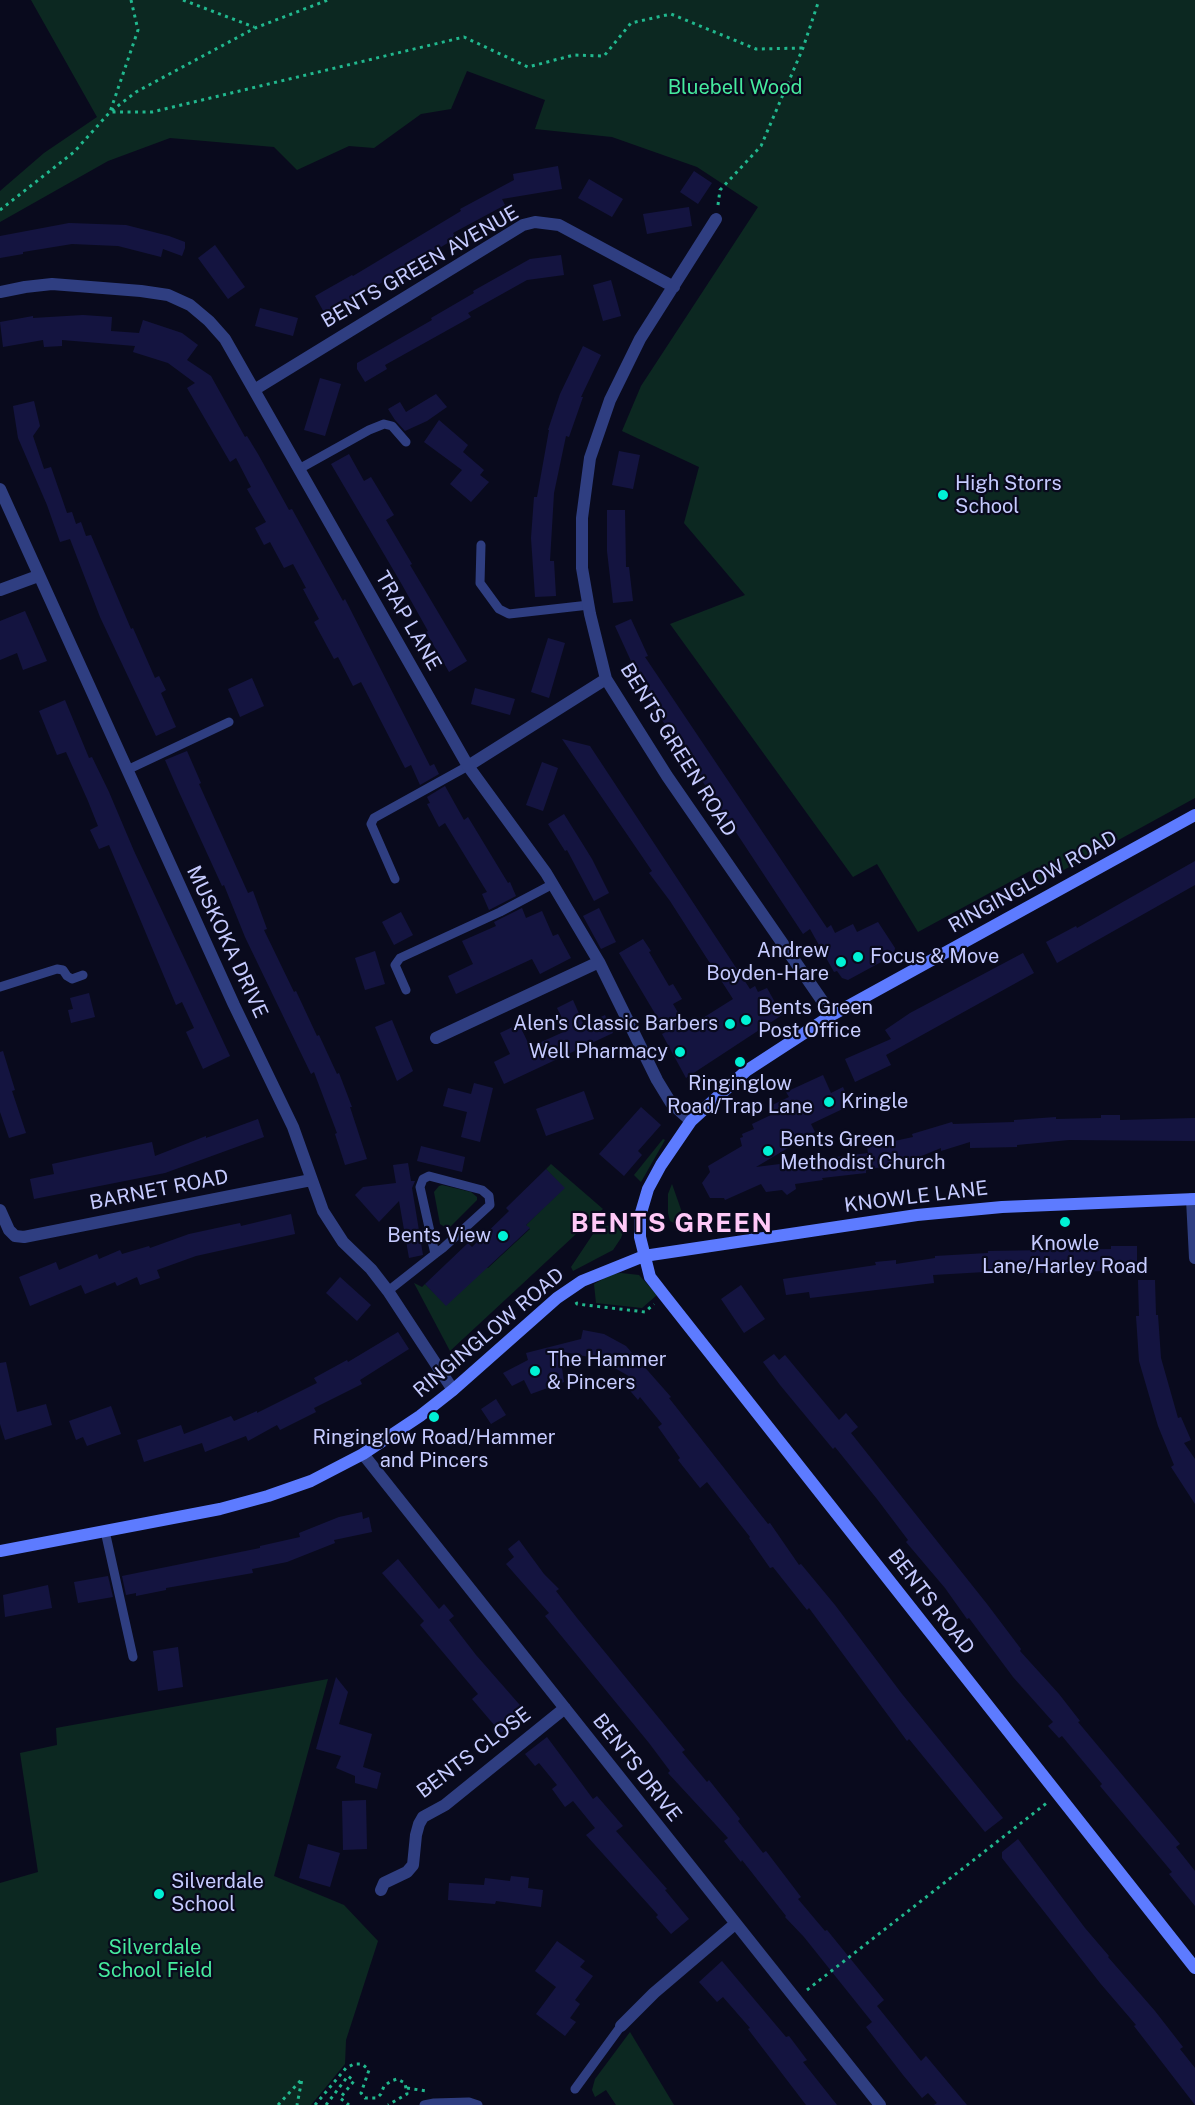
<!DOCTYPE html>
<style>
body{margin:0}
canvas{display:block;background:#090a1d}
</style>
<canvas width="1195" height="2105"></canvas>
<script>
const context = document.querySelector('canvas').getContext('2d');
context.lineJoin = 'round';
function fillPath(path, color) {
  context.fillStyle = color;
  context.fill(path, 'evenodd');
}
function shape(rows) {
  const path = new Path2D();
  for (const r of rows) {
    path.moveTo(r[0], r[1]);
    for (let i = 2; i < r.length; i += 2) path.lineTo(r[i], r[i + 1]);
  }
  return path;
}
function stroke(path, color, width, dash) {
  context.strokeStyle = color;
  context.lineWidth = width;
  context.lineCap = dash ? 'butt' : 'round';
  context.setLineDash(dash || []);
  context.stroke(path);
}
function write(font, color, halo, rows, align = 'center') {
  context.font = font + ' "Public Sans",sans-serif';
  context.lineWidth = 4.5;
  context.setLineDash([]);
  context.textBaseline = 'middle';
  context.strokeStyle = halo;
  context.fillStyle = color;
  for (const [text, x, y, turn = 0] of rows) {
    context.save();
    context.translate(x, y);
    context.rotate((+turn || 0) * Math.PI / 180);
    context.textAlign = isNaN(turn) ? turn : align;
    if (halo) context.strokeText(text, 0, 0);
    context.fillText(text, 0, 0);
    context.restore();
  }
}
fillPath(shape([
 [31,0,1195,0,1195,798,1040,883,1030,871,918,932,877,864,853,877,670,624,745,595,684,523,699,467,622,431,641,386,758,207,697,167,612,137,535,129,545,100,467,71,451,109,421,114,374,148,349,146,297,170,274,147,170,138,108,161,0,222,0,191,44,153,97,117],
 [663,1139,665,1140,641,1182,634,1175],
 [551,1164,603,1209,450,1351,414,1283,422,1287,425,1284,446,1305,486,1267,488,1268,530,1229,526,1225,564,1188,546,1169],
 [672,1184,685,1221,678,1225,670,1221,668,1213,668,1194],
 [442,1185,471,1192,477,1197,477,1200,448,1229,440,1224,434,1192,439,1186],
 [620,1223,624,1230,621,1238,613,1250,573,1271,571,1267,597,1228],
 [621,1273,639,1275,657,1295,642,1308,596,1303,594,1284,612,1274],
 [328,1679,274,1876,344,1905,378,1941,346,2040,345,2064,311,2105,0,2105,0,1883,38,1872,20,1753,57,1745,56,1728],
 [630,2032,674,2105,616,2105,606,2090,595,2097,592,2090,595,2079]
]), '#0c2821');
fillPath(shape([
 [558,166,562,189,502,199,505,205,453,233,456,238,326,316,315,296,352,275,353,276,461,211,460,209,514,180,513,174],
 [694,171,712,183,698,204,680,192],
 [589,179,623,199,612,217,578,198],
 [689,207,692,226,647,234,643,214],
 [69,223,126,225,169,236,185,242,185,248,182,256,163,249,161,257,118,246,72,244,23,252,23,254,0,258,0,236],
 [215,245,245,287,228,299,198,258],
 [561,255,564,275,527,280,468,313,471,317,385,365,387,369,365,382,357,369,357,363,432,320,431,318,474,293,473,291,530,259],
 [611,280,621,316,603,321,593,285],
 [260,308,298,318,293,336,255,326],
 [83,315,112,317,111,331,139,333,143,320,182,333,198,345,187,360,211,376,245,437,247,436,258,454,289,510,292,509,343,601,345,599,430,766,434,764,439,774,420,785,411,765,405,768,361,682,353,686,338,657,334,659,314,622,319,619,303,589,306,588,293,564,284,568,270,542,264,545,255,528,266,522,247,489,251,487,236,458,230,462,187,388,195,383,168,363,133,352,135,346,62,340,62,346,44,347,43,340,3,347,0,322,33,316,33,318],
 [583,346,601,355,581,397,583,397,569,437,566,436,554,493,550,561,554,561,556,596,535,597,531,538,534,497,537,497,549,430,548,430,560,394],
 [320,378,341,384,325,436,304,430],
 [436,394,447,407,427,421,405,431,395,420,388,409,400,402,406,412],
 [34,401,40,426,33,436,44,469,51,467,67,513,72,512,76,524,81,522,86,536,91,535,131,629,133,628,155,678,159,676,166,690,161,693,176,727,156,736,100,617,70,539,60,542,47,505,18,438,13,406],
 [439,420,468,445,463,452,484,470,480,475,489,482,471,502,450,484,462,470,424,442],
 [619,451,640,455,633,489,612,485],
 [349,454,364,481,371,477,394,515,386,520,412,564,410,565,467,661,449,672,426,632,428,631,401,583,331,464],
 [607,510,625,510,626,567,629,567,633,601,613,603,607,551],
 [25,611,47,661,23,670,17,653,0,660,0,621],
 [631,619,648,656,645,657,827,928,831,925,835,933,853,924,857,932,878,922,895,948,894,955,848,980,842,978,837,971,834,972,810,929,803,934,639,685,641,683,615,626],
 [548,638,565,643,549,698,531,692],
 [252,678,264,706,240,717,228,689],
 [475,688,515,699,510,715,471,704],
 [65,700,89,758,92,757,109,792,134,851,230,1056,203,1069,186,1032,194,1028,182,1002,176,1005,109,845,99,849,90,830,98,826,88,801,66,752,57,755,39,711],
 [562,739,590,746,750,989,755,986,758,992,767,988,782,1015,686,1078,662,1034,666,1032,619,953,643,939,651,951,649,952,669,986,673,984,682,999,673,1004,687,1028,733,999,670,901,649,873,652,871],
 [187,751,201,783,199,784,248,893,253,891,267,929,264,930,294,992,296,991,317,1036,319,1035,337,1074,339,1073,352,1107,350,1107,367,1159,345,1165,335,1134,337,1133,314,1072,311,1074,245,937,224,885,222,886,179,792,165,760],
 [542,762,558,768,543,811,526,805],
 [445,786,464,820,468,817,508,883,510,882,516,896,489,910,482,894,487,892,445,823,439,827,427,804,430,803,427,797],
 [564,814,592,859,609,893,594,901,567,850,565,851,548,824],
 [1195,861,1195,885,1057,963,1046,942,1076,926,1077,928],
 [522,908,526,918,542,911,553,936,558,934,571,958,540,974,532,959,456,994,448,976,473,964,462,941,496,926,494,922],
 [599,908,616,942,601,949,583,916],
 [401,912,413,935,394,945,382,922],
 [375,951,385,984,365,990,355,958],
 [1023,953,1034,973,886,1055,891,1065,855,1082,845,1059,891,1039,885,1030,910,1013],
 [89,993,95,1017,71,1023,68,1010,73,1009,70,998],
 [573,1000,584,1025,605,1015,613,1033,504,1084,494,1062,510,1054,500,1033,519,1024,530,1047,568,1030,557,1008],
 [392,1020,413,1071,397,1081,375,1027],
 [3,1051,15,1090,12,1091,26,1133,9,1138,0,1112,0,1052],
 [823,1075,831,1093,843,1087,851,1105,811,1124,815,1132,756,1167,868,1153,867,1147,913,1137,912,1134,952,1122,953,1124,1014,1122,1014,1120,1056,1117,1056,1119,1101,1118,1101,1115,1120,1115,1120,1120,1195,1118,1195,1141,1069,1140,1017,1145,1017,1147,970,1148,970,1142,941,1151,941,1148,907,1162,866,1170,866,1173,822,1178,823,1180,795,1184,796,1189,787,1195,782,1190,766,1192,761,1184,725,1200,724,1198,710,1198,702,1183,710,1172,708,1166,742,1146,740,1138,743,1137,742,1134,754,1129,752,1124,771,1115,768,1107,789,1097,786,1092],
 [474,1083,493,1088,480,1142,461,1137,467,1112,443,1106,448,1088,471,1094],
 [584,1091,594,1119,546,1136,536,1109],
 [641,1107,661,1125,638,1151,642,1155,624,1176,599,1154],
 [258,1119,264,1137,165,1173,34,1199,30,1179,54,1174,52,1164,152,1142,155,1156,206,1136,206,1138],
 [421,1146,465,1157,462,1172,417,1161],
 [408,1163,411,1181,415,1181,412,1188,423,1255,409,1258,399,1201,379,1222,355,1195,363,1187,396,1183,393,1165],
 [546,1169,565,1188,526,1225,530,1228,446,1306,425,1284,468,1243,472,1247,509,1211,506,1208],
 [291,1214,295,1234,196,1256,157,1270,160,1278,140,1285,137,1277,117,1286,115,1282,85,1294,81,1285,30,1306,19,1277,56,1262,59,1270,97,1254,99,1259,120,1250,122,1254,149,1246,150,1248,189,1234,240,1223,241,1226],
 [1111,1246,1137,1246,1137,1270,1040,1273,1040,1264,1001,1267,1002,1271,933,1275,934,1283,810,1298,809,1292,786,1295,783,1279,876,1265,875,1262,896,1260,896,1264,935,1258,935,1256,988,1253,988,1251,1111,1249],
 [340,1277,371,1305,357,1321,326,1293],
 [1138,1280,1155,1280,1156,1315,1158,1315,1161,1358,1178,1418,1181,1417,1191,1440,1184,1443,1195,1459,1195,1504,1171,1467,1174,1465,1158,1426,1139,1361,1136,1316,1139,1316],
 [741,1285,765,1319,744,1333,721,1299],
 [583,1330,604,1334,626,1346,671,1397,669,1398,768,1524,770,1523,799,1565,801,1564,835,1605,902,1694,1003,1818,985,1832,909,1739,907,1741,809,1608,807,1610,773,1567,770,1568,749,1538,750,1537,707,1482,700,1488,678,1460,680,1458,658,1427,662,1424,640,1397,638,1400,626,1386,634,1379,599,1359,564,1352,567,1366,562,1368,564,1382,531,1394,524,1380,512,1386,503,1373,528,1360,526,1353,581,1339],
 [398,1332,409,1349,360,1380,362,1384,314,1408,316,1412,280,1430,277,1425,248,1441,246,1436,205,1452,202,1443,144,1462,137,1440,181,1425,184,1434,231,1416,234,1421,257,1411,257,1413,317,1383,314,1378,347,1360,348,1362],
 [774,1354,779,1360,785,1355,839,1420,846,1413,858,1427,851,1433,987,1604,1021,1649,1020,1651,1059,1694,1080,1721,1078,1722,1180,1844,1176,1847,1195,1871,1195,1906,1169,1874,1172,1872,1100,1786,1102,1784,1062,1736,1059,1738,1048,1726,1053,1722,1013,1677,969,1618,967,1619,945,1588,906,1542,908,1540,877,1499,835,1447,833,1449,780,1385,763,1362],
 [6,1362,17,1412,46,1404,52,1425,5,1440,0,1424,0,1363],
 [496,1399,506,1415,491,1424,481,1409],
 [111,1406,121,1434,87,1446,83,1437,76,1440,69,1421],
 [362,1512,363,1519,369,1517,372,1532,334,1540,335,1543,287,1562,252,1569,253,1573,166,1588,166,1590,136,1596,136,1593,126,1595,122,1576,260,1548,260,1546,300,1537,299,1533,339,1517],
 [519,1540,544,1574,559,1589,556,1591,577,1618,685,1750,682,1752,707,1782,709,1780,740,1819,738,1821,763,1853,766,1851,801,1897,798,1899,825,1931,827,1930,884,2000,877,2006,898,2032,921,2061,926,2056,967,2105,934,2105,937,2103,928,2093,922,2098,903,2075,866,2027,872,2022,804,1937,785,1917,786,1916,742,1860,741,1862,724,1841,728,1838,668,1773,670,1771,649,1743,545,1616,549,1613,506,1564,514,1557,508,1549],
 [398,1559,439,1609,444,1604,454,1616,449,1620,476,1655,526,1712,501,1733,472,1699,478,1694,420,1625,424,1621,382,1573],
 [108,1576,113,1597,78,1603,74,1582],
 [48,1585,52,1608,5,1617,3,1595],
 [178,1647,183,1687,158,1691,153,1651],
 [336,1677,348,1692,339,1724,372,1734,363,1767,381,1773,377,1789,355,1783,355,1776,336,1768,341,1756,316,1749],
 [547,1737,593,1799,597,1796,623,1826,616,1831,667,1889,665,1890,689,1919,671,1934,656,1917,658,1915,586,1835,595,1828,573,1801,565,1807,552,1789,557,1785,539,1763,535,1766,525,1754],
 [366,1800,367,1849,343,1850,342,1801],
 [1018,1839,1085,1928,1109,1956,1108,1957,1155,2011,1183,2047,1180,2049,1195,2068,1195,2105,1134,2026,1136,2025,1100,1983,1002,1858,1002,1852],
 [308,1844,340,1853,330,1887,299,1878],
 [511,1876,529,1878,528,1888,543,1890,541,1907,496,1901,495,1904,448,1900,449,1883,484,1885,485,1878,510,1881],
 [557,1941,585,1961,580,1967,593,1976,575,2000,580,2004,570,2018,576,2022,565,2036,536,2014,556,1987,535,1971],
 [722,1961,786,2037,789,2036,807,2060,803,2062,837,2105,806,2105,748,2029,750,2028,723,1997,717,2002,699,1982]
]), '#141440');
stroke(shape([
 [131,0,138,30,110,112,152,112,464,37,528,67,574,55,604,56,631,23,671,14,756,49,803,48],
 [183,0,254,27],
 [718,205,720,190,761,146,803,48,819,0],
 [0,210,74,152,110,112,136,92,255,28,328,0],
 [576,1302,577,1304,645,1312,654,1304],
 [807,1990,1048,1802],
 [407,2088,426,2091],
 [278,2105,302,2079,297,2105],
 [315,2105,346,2068,354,2064,362,2064,369,2070,361,2093,365,2098,377,2098,381,2094,384,2086,391,2081,397,2079,405,2083,407,2094,388,2105],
 [326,2105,348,2076,354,2081,340,2098,349,2105]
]), '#21b88e', 3, [3, 4.5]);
stroke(shape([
 [299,469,369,430,384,424,392,426,406,442],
 [481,545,480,583,499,609,509,614,589,605],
 [127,770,229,722],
 [395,879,371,824,374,818,468,766],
 [0,987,57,969,63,970,67,976,72,979,83,975],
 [406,990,395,965,400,958,500,912,553,884],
 [388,1291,435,1254,443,1248,490,1205,489,1196,482,1190,429,1176,423,1179,420,1187,435,1254],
 [105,1531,133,1657],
 [575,2089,621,2026],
 [424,2105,434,2103,469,2102,478,2105]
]), '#2f3e81', 9);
stroke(shape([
 [716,219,640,339,610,400,590,458,582,518,582,568,590,614,606,679,667,776,832,1015],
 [0,292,25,287,52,284,141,291,168,295,190,305,209,321,225,339,468,766,546,873,599,962,657,1080,671,1103,691,1121],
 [254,390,523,225,535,222,559,225,674,287],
 [0,489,234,1005,293,1127,323,1211,343,1242,371,1269,388,1291,453,1390],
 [0,590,38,576],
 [468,766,606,679],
 [436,1038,599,962],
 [1192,1199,1195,1258],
 [0,1210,9,1230,15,1236,24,1237,311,1180],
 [363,1454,880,2105],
 [381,1890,384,1883,407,1872,413,1865,416,1835,419,1824,423,1817,445,1805,565,1708],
 [621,2026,654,1993,735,1924]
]), '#2f3e81', 12);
stroke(shape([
 [1195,815,832,1015,746,1071,691,1121,661,1165,648,1189,640,1216,640,1237,650,1277,664,1295,1195,1968],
 [0,1551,220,1509,268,1496,311,1481,363,1454,420,1416,453,1390,557,1298,582,1281,644,1256,917,1215,1002,1207,1195,1199]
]), '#5d7bff', 12);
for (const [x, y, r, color] of [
 [943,495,6,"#00f1d5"],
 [858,957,6,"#00f1d5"],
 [841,962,6,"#00f1d5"],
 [746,1020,6,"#00f1d5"],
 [730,1024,6,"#00f1d5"],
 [680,1052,6,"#00f1d5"],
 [740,1062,6,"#00f1d5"],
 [829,1102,6,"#00f1d5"],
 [768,1151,6,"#00f1d5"],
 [1065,1222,6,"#00f1d5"],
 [503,1236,6,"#00f1d5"],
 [535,1371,6,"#00f1d5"],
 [434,1417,6,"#00f1d5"],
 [159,1894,6,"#00f1d5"]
]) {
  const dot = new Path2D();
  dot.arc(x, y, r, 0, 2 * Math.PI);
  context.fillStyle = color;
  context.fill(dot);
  stroke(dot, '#090a1d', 2);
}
write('20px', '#46ea9e', '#090a1d', [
 ["Bluebell Wood",735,88],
 ["Silverdale",155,1948],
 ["School Field",155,1971]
]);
write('20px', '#c6cbff', '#090a1d', [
 ["BENTS GREEN AVENUE",420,267,-30],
 ["TRAP LANE",408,621,60],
 ["BENTS GREEN ROAD",678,750,58],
 ["RINGINGLOW ROAD",1033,882,-29],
 ["MUSKOKA DRIVE",227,942,65],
 ["BARNET ROAD",159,1190,-11],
 ["KNOWLE LANE",916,1197,-7],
 ["RINGINGLOW ROAD",489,1333,-40],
 ["BENTS ROAD",931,1602,52],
 ["BENTS CLOSE",474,1753,-37],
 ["BENTS DRIVE",637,1768,52]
]);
write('20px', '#c6cbff', '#090a1d', [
 ["High Storrs",955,484],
 ["School",955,507],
 ["Andrew",829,951,"right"],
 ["Boyden-Hare",829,974,"right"],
 ["Focus & Move",870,957],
 ["Bents Green",758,1008],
 ["Post Office",758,1031],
 ["Alen's Classic Barbers",718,1024,"right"],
 ["Well Pharmacy",668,1052,"right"],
 ["Ringinglow",740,1084,"center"],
 ["Road/Trap Lane",740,1107,"center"],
 ["Kringle",841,1102],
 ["Bents Green",780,1140],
 ["Methodist Church",780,1163],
 ["Bents View",491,1236,"right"],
 ["Knowle",1065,1244,"center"],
 ["Lane/Harley Road",1065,1267,"center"],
 ["The Hammer",547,1360],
 ["& Pincers",547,1383],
 ["Ringinglow Road/Hammer",434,1438,"center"],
 ["and Pincers",434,1461,"center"],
 ["Silverdale",171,1882],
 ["School",171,1905]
], 'left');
context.letterSpacing = '1.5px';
write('bold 26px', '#ffc8f7', '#090a1d', [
 ["BENTS GREEN",672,1224]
]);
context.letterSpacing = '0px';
</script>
